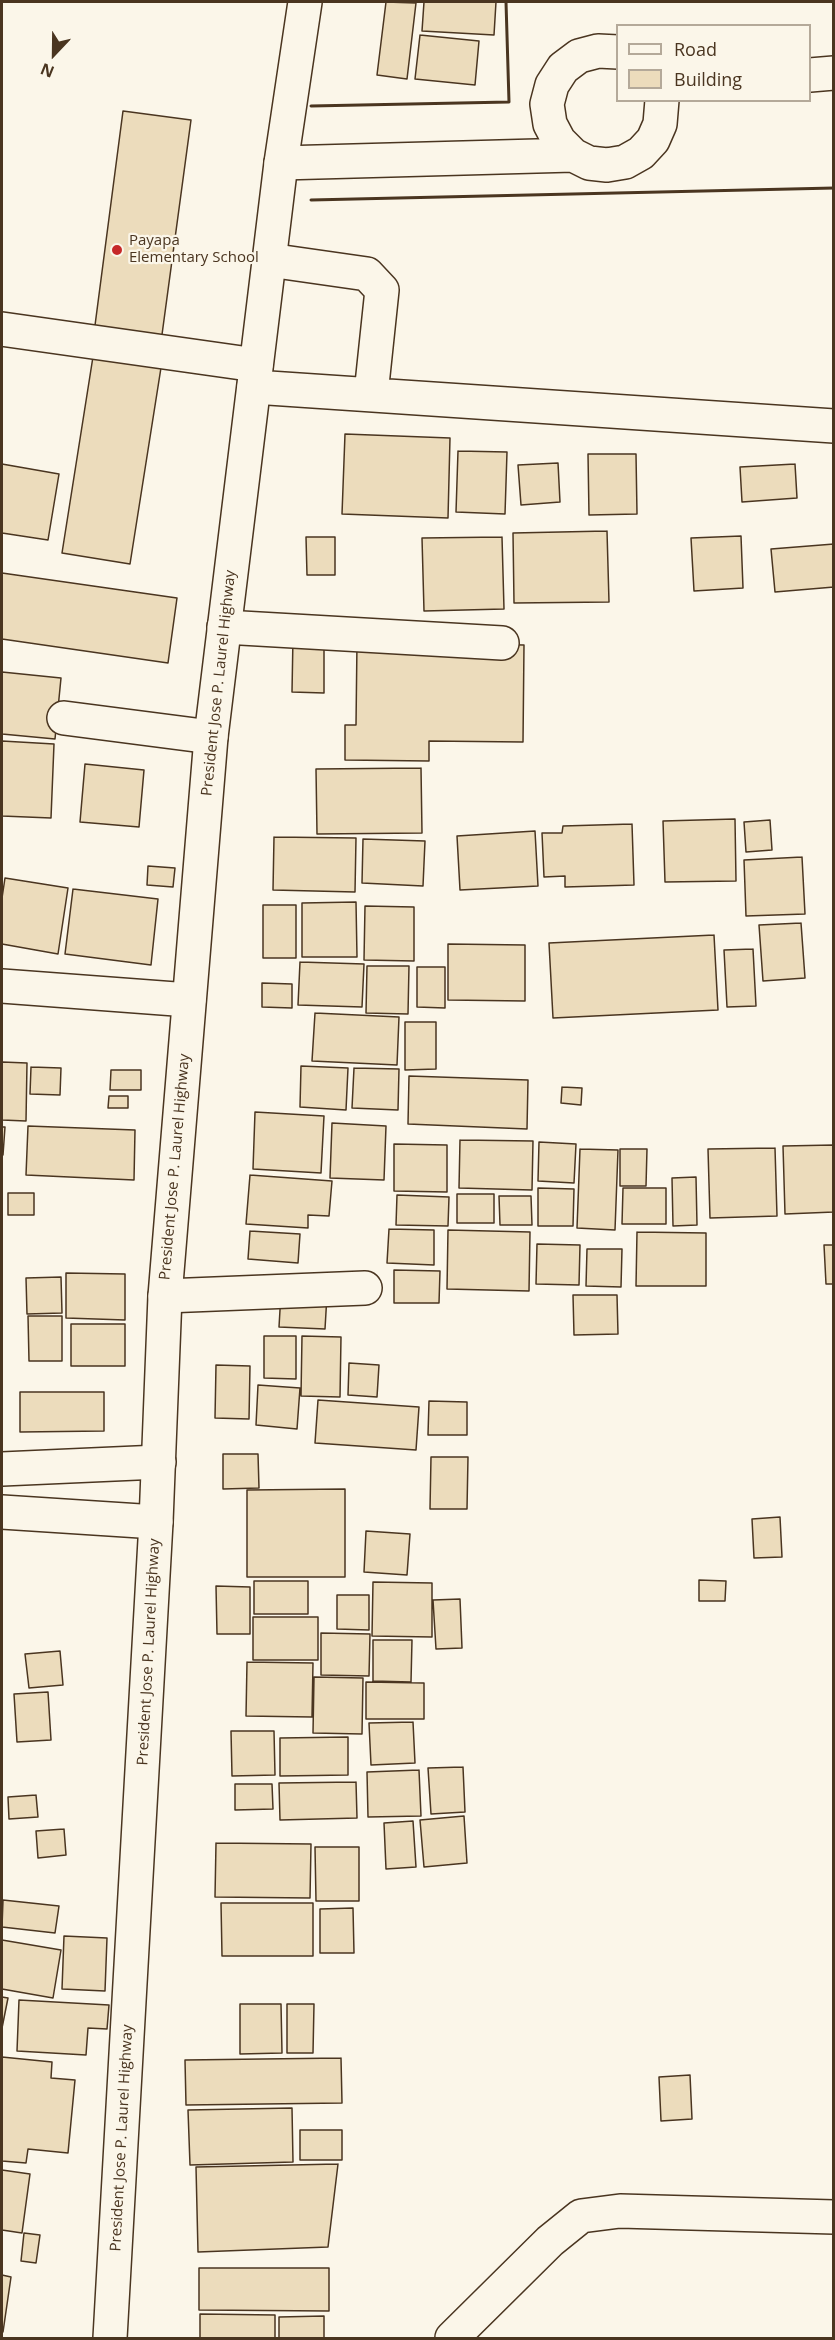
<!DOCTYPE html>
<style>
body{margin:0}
#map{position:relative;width:835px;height:2340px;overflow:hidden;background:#fbf6e9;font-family:"Open Sans",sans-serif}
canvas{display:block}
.frame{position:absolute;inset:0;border:3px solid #4a3520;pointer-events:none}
.legend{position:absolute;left:616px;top:24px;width:195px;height:78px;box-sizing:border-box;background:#fbf6e9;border:2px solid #b4a999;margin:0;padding:8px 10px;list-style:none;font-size:18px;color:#4a3520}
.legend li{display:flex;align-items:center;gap:12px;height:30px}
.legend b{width:30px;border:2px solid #b4a999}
.north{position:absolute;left:24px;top:24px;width:60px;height:60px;-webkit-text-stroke:4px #fbf6e9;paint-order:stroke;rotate:202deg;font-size:16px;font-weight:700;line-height:24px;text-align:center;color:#4a3520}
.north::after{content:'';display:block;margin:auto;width:21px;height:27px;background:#4a3520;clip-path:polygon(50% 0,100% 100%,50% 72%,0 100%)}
</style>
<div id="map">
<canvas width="835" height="2340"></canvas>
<div class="frame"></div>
<ul class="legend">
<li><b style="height:8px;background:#fbf6e9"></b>Road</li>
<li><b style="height:16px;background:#ecdcbc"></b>Building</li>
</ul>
<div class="north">N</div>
</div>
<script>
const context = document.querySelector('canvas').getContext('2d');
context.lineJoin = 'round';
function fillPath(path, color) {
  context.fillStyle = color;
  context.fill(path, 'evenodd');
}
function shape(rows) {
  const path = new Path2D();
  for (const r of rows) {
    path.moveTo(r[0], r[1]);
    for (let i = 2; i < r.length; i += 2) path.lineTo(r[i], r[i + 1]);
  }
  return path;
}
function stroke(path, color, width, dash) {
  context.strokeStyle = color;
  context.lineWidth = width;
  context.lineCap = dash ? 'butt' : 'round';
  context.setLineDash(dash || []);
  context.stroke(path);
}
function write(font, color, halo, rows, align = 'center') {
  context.font = font + ' "Open Sans",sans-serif';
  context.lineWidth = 4.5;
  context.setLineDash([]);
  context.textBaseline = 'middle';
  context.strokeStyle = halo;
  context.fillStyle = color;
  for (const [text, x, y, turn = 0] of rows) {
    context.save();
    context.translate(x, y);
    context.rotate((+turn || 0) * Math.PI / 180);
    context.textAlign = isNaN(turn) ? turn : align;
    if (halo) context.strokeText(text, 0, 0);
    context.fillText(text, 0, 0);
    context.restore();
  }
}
const building = shape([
 [386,2,416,3,407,79,377,75,386,2],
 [424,2,496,2,494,35,422,31,424,2],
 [420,35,479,41,475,85,415,79,420,35],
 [123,111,191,120,161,342,94,333,123,111],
 [95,344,163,355,130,564,62,553,95,344],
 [345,434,450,438,448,518,342,514,345,434],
 [458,451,507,452,505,514,456,512,458,451],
 [588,454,636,454,637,514,589,515,588,454],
 [558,463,560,502,521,505,518,465,558,463],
 [2,464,59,474,48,540,2,533,2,464],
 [795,464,797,498,742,502,740,467,795,464],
 [607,531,609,602,514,603,513,533,607,531],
 [741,536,743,588,694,591,691,538,741,536],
 [306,537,335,537,335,575,307,575,306,537],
 [502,537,504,609,424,611,422,538,502,537],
 [834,544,834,587,775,592,771,549,834,544],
 [2,573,177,598,168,663,2,639,2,573],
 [293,637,324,638,324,693,292,692,293,637],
 [357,642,524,645,523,742,429,741,429,761,345,760,345,725,356,725,357,642],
 [2,672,61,678,55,739,2,734,2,672],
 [2,741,54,744,51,818,2,816,2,741],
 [85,764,144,770,139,827,80,822,85,764],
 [421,768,422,833,317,834,316,769,421,768],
 [735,819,736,881,665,882,663,821,735,819],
 [770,820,772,850,746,852,744,822,770,820],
 [632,824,634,885,565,887,565,876,544,877,542,833,562,833,563,826,632,824],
 [535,831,538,886,460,890,457,836,535,831],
 [274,837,356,838,355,892,273,890,274,837],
 [363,839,425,841,423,886,362,883,363,839],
 [802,857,805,914,746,916,744,860,802,857],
 [148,866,175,868,173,887,147,885,148,866],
 [5,878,68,888,58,954,2,944,2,898,5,878],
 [73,889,158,899,151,965,65,954,73,889],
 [356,902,357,957,302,957,302,903,356,902],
 [263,905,296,905,296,958,263,958,263,905],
 [365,906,414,907,414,961,364,960,365,906],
 [801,923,805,978,763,981,759,925,801,923],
 [714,935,718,1010,553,1018,549,943,714,935],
 [448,944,525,945,525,1001,448,1000,448,944],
 [753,949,756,1006,727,1007,724,950,753,949],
 [300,962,364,964,362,1007,298,1005,300,962],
 [367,966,409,966,408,1014,366,1013,367,966],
 [417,967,445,967,445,1008,417,1007,417,967],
 [262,983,292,984,292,1008,262,1007,262,983],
 [315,1013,399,1017,397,1065,312,1061,315,1013],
 [405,1022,436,1022,436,1069,405,1070,405,1022],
 [2,1062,27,1063,26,1121,2,1120,2,1062],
 [301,1066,348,1068,346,1110,300,1107,301,1066],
 [31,1067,61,1068,60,1095,30,1094,31,1067],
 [354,1068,399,1069,398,1110,352,1108,354,1068],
 [111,1070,141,1070,141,1090,110,1090,111,1070],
 [409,1076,528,1080,527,1129,408,1124,409,1076],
 [562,1087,582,1088,581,1105,561,1103,562,1087],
 [109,1096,128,1096,128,1108,108,1108,109,1096],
 [255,1112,324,1116,321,1173,253,1169,255,1112],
 [332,1123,386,1126,384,1180,330,1178,332,1123],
 [28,1126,135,1130,134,1180,26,1175,28,1126],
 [2,1127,5,1127,3,1155,2,1154,2,1127],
 [460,1140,533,1141,532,1190,459,1188,460,1140],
 [539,1142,576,1144,574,1183,538,1181,539,1142],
 [394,1144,447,1145,447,1192,394,1191,394,1144],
 [834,1145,834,1212,785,1214,783,1146,834,1145],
 [775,1148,777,1216,710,1218,708,1149,775,1148],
 [580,1149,618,1150,615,1230,577,1228,580,1149],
 [620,1149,647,1149,646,1186,620,1186,620,1149],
 [250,1175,332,1181,329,1216,308,1215,308,1228,246,1224,250,1175],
 [696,1177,697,1225,673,1226,672,1178,696,1177],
 [538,1188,574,1189,573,1226,538,1226,538,1188],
 [623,1188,666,1188,666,1224,622,1224,623,1188],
 [8,1193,34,1193,34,1215,8,1215,8,1193],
 [457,1194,494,1194,494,1223,457,1223,457,1194],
 [397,1195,449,1197,448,1226,396,1225,397,1195],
 [499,1196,531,1196,532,1225,500,1225,499,1196],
 [389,1229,434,1230,434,1265,387,1263,389,1229],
 [448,1230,530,1232,529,1291,447,1289,448,1230],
 [250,1231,300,1234,298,1263,248,1259,250,1231],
 [637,1232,706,1233,706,1286,636,1286,637,1232],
 [537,1244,580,1245,579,1285,536,1284,537,1244],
 [824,1245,834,1245,834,1284,826,1284,824,1245],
 [587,1249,622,1249,621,1287,586,1286,587,1249],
 [394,1270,440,1271,439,1303,394,1303,394,1270],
 [66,1273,125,1274,125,1320,66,1318,66,1273],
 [61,1277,62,1313,27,1314,26,1278,61,1277],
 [281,1293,327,1295,325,1329,279,1327,281,1293],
 [573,1295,617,1295,618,1334,574,1335,573,1295],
 [28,1316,62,1316,62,1361,29,1361,28,1316],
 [71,1324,125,1324,125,1366,71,1366,71,1324],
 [264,1336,296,1336,296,1379,264,1378,264,1336],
 [302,1336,341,1337,340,1397,301,1396,302,1336],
 [349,1363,379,1365,377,1397,348,1395,349,1363],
 [216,1365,250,1366,249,1419,215,1418,216,1365],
 [258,1385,300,1388,297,1429,256,1425,258,1385],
 [20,1392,104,1392,104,1431,20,1432,20,1392],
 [318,1400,419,1407,416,1450,315,1443,318,1400],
 [429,1401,467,1402,467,1435,428,1435,429,1401],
 [223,1454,258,1454,259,1488,223,1489,223,1454],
 [431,1457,468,1457,467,1509,430,1509,431,1457],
 [345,1489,345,1577,247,1577,247,1490,345,1489],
 [780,1517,782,1557,754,1558,752,1519,780,1517],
 [366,1531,410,1534,407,1575,364,1572,366,1531],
 [699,1580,726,1581,725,1601,699,1601,699,1580],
 [254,1581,308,1581,308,1614,254,1614,254,1581],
 [373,1582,432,1583,432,1637,372,1636,373,1582],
 [216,1586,250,1587,250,1634,217,1634,216,1586],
 [337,1595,369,1595,369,1630,337,1629,337,1595],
 [460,1599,462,1648,436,1649,433,1600,460,1599],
 [253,1617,318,1617,318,1660,253,1660,253,1617],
 [321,1633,370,1634,369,1676,321,1675,321,1633],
 [373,1640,412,1640,411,1682,373,1681,373,1640],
 [60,1651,63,1685,29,1688,25,1654,60,1651],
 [247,1662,313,1663,312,1717,246,1716,247,1662],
 [314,1677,363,1678,362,1734,313,1733,314,1677],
 [366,1682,424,1683,424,1719,366,1719,366,1682],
 [48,1692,51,1740,17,1742,14,1694,48,1692],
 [413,1722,415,1763,371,1765,369,1723,413,1722],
 [231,1731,274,1731,275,1775,232,1776,231,1731],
 [348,1737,348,1775,280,1776,280,1738,348,1737],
 [463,1767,465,1812,431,1814,428,1768,463,1767],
 [419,1770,421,1816,368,1817,367,1772,419,1770],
 [356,1782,357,1818,280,1820,279,1783,356,1782],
 [235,1784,272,1784,273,1809,235,1810,235,1784],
 [36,1795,38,1817,9,1819,8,1797,36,1795],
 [464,1816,467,1863,424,1867,420,1820,464,1816],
 [413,1821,416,1867,386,1869,384,1823,413,1821],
 [64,1829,66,1855,38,1858,36,1831,64,1829],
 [216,1843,311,1844,310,1898,215,1897,216,1843],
 [315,1847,359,1847,359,1901,316,1901,315,1847],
 [3,1900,59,1906,55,1933,2,1927,3,1900],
 [221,1903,313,1903,313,1956,222,1956,221,1903],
 [353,1908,354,1953,320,1953,320,1909,353,1908],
 [64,1936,107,1938,105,1991,62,1989,64,1936],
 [2,1940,61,1950,53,1998,2,1989,2,1940],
 [2,1997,8,1998,2,2028,2,1997],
 [19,2000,109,2005,107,2029,88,2028,86,2055,17,2051,19,2000],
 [240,2004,281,2004,282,2053,240,2054,240,2004],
 [287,2004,314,2004,313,2053,287,2053,287,2004],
 [2,2057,52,2062,51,2078,75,2080,68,2153,28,2149,26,2163,2,2161,2,2057],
 [341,2058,342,2103,186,2105,185,2060,341,2058],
 [690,2075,692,2119,661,2121,659,2077,690,2075],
 [292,2108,293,2162,190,2165,188,2110,292,2108],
 [300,2130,342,2130,342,2160,300,2160,300,2130],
 [338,2164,328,2247,198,2252,196,2167,338,2164],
 [2,2170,30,2174,22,2233,2,2230,2,2170],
 [24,2233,40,2235,36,2263,21,2261,24,2233],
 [199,2268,329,2268,329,2311,199,2310,199,2268],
 [2,2275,11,2277,3,2332,2,2332,2,2275],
 [200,2314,275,2315,275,2338,200,2338,200,2314],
 [324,2316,324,2338,279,2338,279,2317,324,2316]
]);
fillPath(building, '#ecdcbc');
stroke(building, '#4a3520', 1.5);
const minor = shape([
 [618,52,598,51,579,56,563,68,552,85,547,104,550,124,559,141,573,155,589,163,607,165,625,162,641,153,653,140,660,124,662,100],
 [810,75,834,73],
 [281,163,573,155],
 [269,260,367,274,382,290,371,394],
 [2,329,256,365],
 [254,387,834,426],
 [224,627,502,643],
 [64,718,211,737],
 [2,986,189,1000],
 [165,1296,365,1288],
 [2,1469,159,1462],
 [2,1512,156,1522],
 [452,2338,550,2241,581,2216,620,2211,834,2217]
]);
const highway = shape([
 [110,2338,156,1522,165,1296,211,737,281,163,305,2]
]);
stroke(minor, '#4a3520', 36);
stroke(highway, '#4a3520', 36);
stroke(minor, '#fbf6e9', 33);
stroke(highway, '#fbf6e9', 33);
stroke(shape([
 [311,106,509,102,506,2],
 [311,200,834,188]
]), '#4a3520', 3);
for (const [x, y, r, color] of [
 [117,250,6,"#c62828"]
]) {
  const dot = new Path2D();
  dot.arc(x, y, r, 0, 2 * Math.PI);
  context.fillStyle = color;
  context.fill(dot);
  stroke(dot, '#fbf6e9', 2);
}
write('15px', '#4a3520', '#fbf6e9', [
 ["Payapa",129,241],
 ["Elementary School",129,258]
], 'left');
write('15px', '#4a3520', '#fbf6e9', [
 ["President Jose P. Laurel Highway",219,683,-84],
 ["President Jose P. Laurel Highway",175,1167,-85],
 ["President Jose P. Laurel Highway",149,1652,-87],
 ["President Jose P. Laurel Highway",122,2138,-87]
]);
</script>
